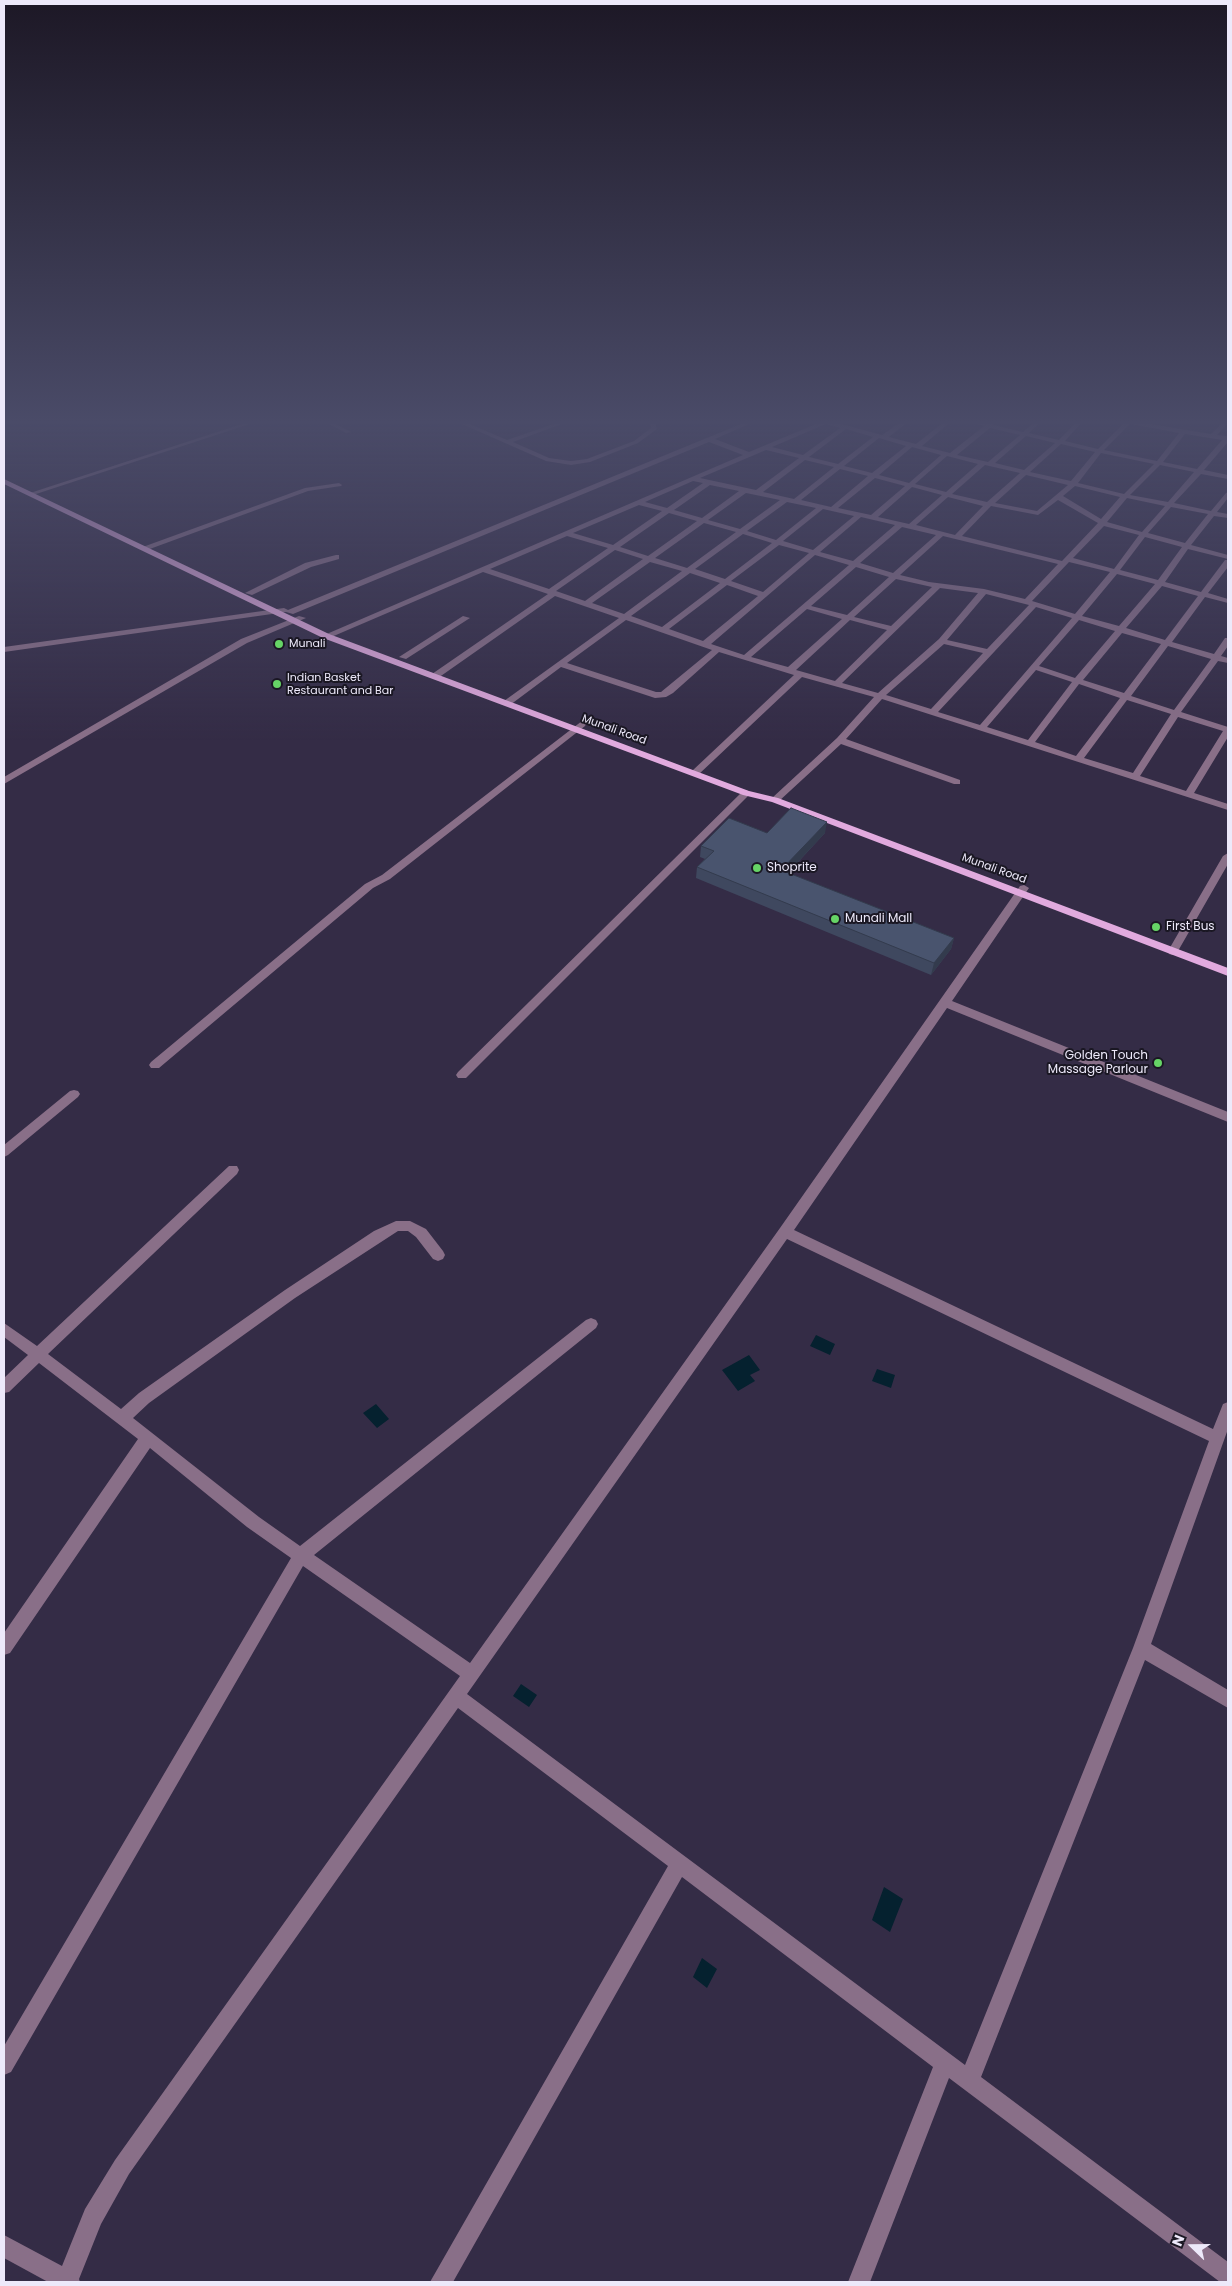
<!DOCTYPE html>
<style>
body{margin:0}
#map{position:relative;width:1232px;height:2286px;overflow:hidden;background:#342c46;font-family:Poppins,sans-serif}
canvas{display:block}
.frame{position:absolute;inset:0;border:5px solid #ede9fa;pointer-events:none}
.north{position:absolute;left:1167px;top:2221px;width:50px;height:50px;-webkit-text-stroke:4px #1a1723;paint-order:stroke;rotate:292deg;font-size:14px;font-weight:700;line-height:20px;text-align:center;color:#ede9fa}
.north::after{content:'';display:block;margin:auto;width:18px;height:22px;background:#ede9fa;clip-path:polygon(50% 0,100% 100%,50% 72%,0 100%)}
</style>
<div id="map">
<canvas width="1232" height="2286"></canvas>
<div class="frame"></div>
<div class="north">N</div>
</div>
<script>
const context = document.querySelector('canvas').getContext('2d');
context.lineJoin = 'round';
function fillPath(path, color) {
  context.fillStyle = color;
  context.fill(path, 'evenodd');
}
function shape(rows) {
  const path = new Path2D();
  for (const r of rows) {
    path.moveTo(r[0], r[1]);
    for (let i = 2; i < r.length; i += 2) path.lineTo(r[i], r[i + 1]);
  }
  return path;
}
function stroke(path, color, width, dash) {
  context.strokeStyle = color;
  context.lineWidth = width;
  context.lineCap = dash ? 'butt' : 'round';
  context.setLineDash(dash || []);
  context.stroke(path);
}
function write(font, color, halo, rows, align = 'center') {
  context.font = font + ' Poppins,sans-serif';
  context.lineWidth = 4;
  context.setLineDash([]);
  context.textBaseline = 'middle';
  context.strokeStyle = halo;
  context.fillStyle = color;
  for (const [text, x, y, turn = 0] of rows) {
    context.save();
    context.translate(x, y);
    context.rotate((+turn || 0) * Math.PI / 180);
    context.textAlign = isNaN(turn) ? turn : align;
    if (halo) context.strokeText(text, 0, 0);
    context.fillText(text, 0, 0);
    context.restore();
  }
}
fillPath(shape([
 [816,1335,835,1344,830,1355,810,1346],
 [749,1355,760,1370,750,1375,755,1381,738,1391,722,1370],
 [877,1369,895,1375,891,1388,872,1381],
 [376,1404,389,1419,377,1428,363,1413],
 [521,1684,537,1695,529,1707,513,1696],
 [884,1887,903,1899,890,1932,872,1920],
 [702,1958,717,1969,707,1988,693,1977]
]), '#05212f');
fillPath(shape([
 [251,421,259,421,33,495,27,494,251,421],
 [323,421,330,421,351,432,346,433,323,421],
 [455,421,463,421,507,440,562,421,570,421,513,442,549,458,571,461,587,459,634,441,651,428,649,421,655,421,657,429,638,443,590,462,571,465,546,461,455,421],
 [748,421,756,421,715,439,749,452,823,421,831,421,882,435,902,421,909,421,889,437,916,444,945,421,952,421,922,446,950,453,984,426,966,421,987,423,995,421,994,425,1023,432,1036,421,1042,421,1029,433,1059,440,1077,421,1083,421,1065,441,1098,449,1124,423,1120,421,1133,421,1211,434,1224,421,1228,421,1228,423,1217,435,1228,436,1228,442,1204,470,1228,475,1228,479,1201,474,1174,503,1211,511,1226,493,1228,492,1228,498,1217,512,1228,514,1228,518,1214,516,1191,545,1228,555,1228,559,1188,549,1165,582,1201,592,1225,560,1228,560,1228,567,1208,593,1228,599,1228,603,1205,597,1172,642,1214,654,1225,638,1228,638,1228,646,1221,656,1228,658,1228,663,1218,661,1181,712,1228,727,1228,737,1194,793,1228,804,1228,810,882,699,846,739,960,780,960,784,954,784,841,744,778,802,772,802,772,798,837,738,874,697,802,677,698,775,692,775,692,771,794,675,719,652,673,693,666,697,655,698,561,667,510,705,504,705,504,701,619,618,555,596,438,678,432,678,432,674,548,594,483,572,329,638,322,636,743,455,709,442,293,614,286,612,4,652,4,647,284,608,288,610,748,421],
 [826,424,840,428,803,455,772,447,826,424],
 [1130,424,1179,433,1157,461,1104,450,1130,424],
 [990,428,1020,435,988,462,957,455,990,428],
 [846,429,873,437,838,464,809,457,846,429],
 [1185,434,1222,440,1197,469,1163,462,1185,434],
 [1026,436,1055,443,1024,470,995,463,1026,436],
 [879,438,906,446,872,473,844,466,879,438],
 [1061,444,1095,452,1071,481,1030,472,1061,444],
 [912,447,941,455,909,483,879,475,912,447],
 [766,450,799,458,756,490,700,478,766,450],
 [1101,453,1154,464,1124,494,1078,483,1101,453],
 [947,456,978,464,946,492,915,484,947,456],
 [805,460,834,467,794,499,763,492,805,460],
 [985,465,1020,473,987,502,952,494,985,465],
 [1160,465,1194,472,1168,502,1130,495,1160,465],
 [840,469,868,476,831,507,801,500,840,469],
 [1026,475,1068,485,1037,511,995,503,1026,475],
 [875,478,905,486,871,515,838,508,875,478],
 [693,481,703,483,667,508,645,502,693,481],
 [710,485,739,491,702,518,674,510,710,485],
 [1075,486,1120,497,1101,519,1063,496,1075,486],
 [912,487,942,495,909,524,878,517,912,487],
 [746,493,780,500,740,529,708,520,746,493],
 [948,497,983,506,955,535,916,525,948,497],
 [1127,498,1165,506,1142,532,1107,522,1127,498],
 [1058,500,1098,523,1062,561,962,536,991,506,1038,515,1058,500],
 [787,502,816,508,776,540,747,531,787,502],
 [639,505,662,511,613,545,573,533,639,505],
 [1171,507,1208,514,1185,543,1148,533,1171,507],
 [823,509,854,516,813,550,783,541,823,509],
 [669,513,697,521,648,556,620,547,669,513],
 [861,517,895,525,853,561,820,552,861,517],
 [704,523,736,532,687,568,655,558,704,523],
 [1104,526,1139,535,1114,569,1073,558,1104,526],
 [902,527,936,535,893,573,860,563,902,527],
 [743,534,772,543,725,579,695,569,743,534],
 [567,536,608,548,549,589,490,569,567,536],
 [943,536,1058,564,1025,599,984,589,929,582,900,575,943,536],
 [1145,537,1182,547,1158,580,1120,570,1145,537],
 [779,545,809,553,763,592,731,581,779,545],
 [615,550,643,559,585,601,556,591,615,550],
 [815,555,849,565,744,655,711,644,815,555],
 [650,562,682,571,624,614,592,603,650,562],
 [1069,562,1110,572,1075,614,1032,601,1069,562],
 [856,567,889,577,847,615,811,606,856,567],
 [690,573,720,583,662,627,631,616,690,573],
 [1117,574,1155,584,1119,626,1082,616,1117,574],
 [896,579,932,587,891,626,854,617,896,579],
 [727,585,758,596,703,641,669,629,727,585],
 [1162,586,1198,596,1165,640,1126,628,1162,586],
 [940,588,978,593,939,639,878,693,842,683,940,588],
 [986,594,1029,605,987,649,947,640,986,594],
 [1036,607,1072,618,980,725,938,712,1036,607],
 [807,609,842,619,788,667,751,657,807,609],
 [626,620,712,650,661,692,656,692,567,663,626,620],
 [850,620,887,630,835,681,796,670,850,620],
 [1079,620,1115,631,1075,678,1039,666,1079,620],
 [1122,633,1161,644,1124,693,1083,680,1122,633],
 [944,644,983,653,931,709,886,695,944,644],
 [1168,646,1211,659,1174,710,1131,696,1168,646],
 [1036,670,1072,682,1028,740,987,727,1036,670],
 [1079,684,1120,698,1076,756,1035,742,1079,684],
 [1127,700,1171,714,1133,773,1084,758,1127,700],
 [1178,717,1223,731,1186,791,1140,776,1178,717],
 [339,483,342,485,341,486,308,491,147,550,140,548,305,488,339,483],
 [336,555,339,555,339,559,311,567,252,595,245,593,305,563,336,555],
 [299,616,306,618,247,643,4,784,4,777,241,639,299,616],
 [463,616,470,618,406,659,399,657,463,616],
 [582,721,586,724,585,726,390,879,373,888,159,1068,151,1068,149,1065,151,1062,365,884,382,875,582,721],
 [746,790,751,793,466,1078,458,1078,456,1075,458,1072,743,791,746,790],
 [1228,853,1228,864,1178,951,1173,955,1169,954,1168,951,1223,856,1228,853],
 [1024,885,1029,888,952,1001,1228,1112,1228,1122,947,1008,794,1230,1213,1429,1223,1404,1228,1402,1228,1429,1151,1644,1228,1690,1228,1708,1145,1660,981,2077,1228,2262,1228,2282,1220,2282,949,2078,870,2282,848,2282,933,2067,682,1877,453,2282,430,2282,668,1866,458,1708,129,2174,101,2224,79,2279,80,2282,48,2282,4,2258,4,2235,62,2266,85,2209,115,2160,460,1676,303,1566,11,2072,4,2075,4,2046,291,1558,247,1527,150,1448,10,1653,4,1655,4,1633,138,1439,39,1363,9,1392,4,1393,4,1378,28,1355,4,1337,4,1323,37,1346,229,1166,237,1166,239,1170,237,1174,48,1354,121,1409,139,1393,285,1290,374,1231,396,1221,410,1221,426,1229,443,1251,445,1255,443,1259,438,1261,433,1259,416,1237,408,1231,398,1231,295,1298,149,1403,133,1418,259,1517,300,1546,586,1320,591,1318,596,1320,598,1324,596,1328,314,1555,470,1663,780,1228,1020,886,1024,885],
 [787,1239,1209,1441,1133,1648,965,2065,467,1694,787,1239],
 [74,1090,78,1091,80,1094,78,1097,8,1155,4,1157,4,1145,70,1091,74,1090]
]), '#896f88');
fillPath(shape([
 [4,479,329,634,749,791,778,798,1228,968,1228,976,772,802,743,795,323,638,4,484,4,479]
]), '#e1aade');
fillPath(shape([
 [767,833,825,833,788,873,954,938,951,949,931,975,696,878,697,867,705,859,700,857,701,846]
]), '#3f485f');
fillPath(shape([
 [827,822,825,833,780,881,781,870],
 [954,938,951,949,931,975,934,963]
]), '#333b4d');
const building = shape([
 [791,808,827,822,781,870,954,938,934,963,697,867,714,851,701,846,729,818,767,833,791,808]
]);
fillPath(building, '#49546e');
stroke(building, '#333b4d', 1);
const sky = context.createLinearGradient(0, 0, 0, 741);
sky.addColorStop(0, '#1d1826');
sky.addColorStop(0.57, '#4a4b68');
sky.addColorStop(1, '#4a4b6800');
context.fillStyle = sky;
context.fillRect(0, 0, 1232, 741);
for (const [x, y, r, color] of [
 [279,644,5,"#66d466"],
 [277,684,5,"#66d466"],
 [757,868,5,"#66d466"],
 [835,919,5,"#66d466"],
 [1156,927,5,"#66d466"],
 [1158,1063,5,"#66d466"]
]) {
  const dot = new Path2D();
  dot.arc(x, y, r, 0, 2 * Math.PI);
  context.fillStyle = color;
  context.fill(dot);
  stroke(dot, '#1a1723', 2);
}
write('11px', '#ede9fa', '#1a1723', [
 ["Munali",289,644],
 ["Indian Basket",287,678],
 ["Restaurant and Bar",287,691]
], 'left');
write('11px', '#ede9fa', '#1a1723', [
 ["Munali Road",614,730,20],
 ["Munali Road",994,869,20]
]);
write('12px', '#ede9fa', '#1a1723', [
 ["Shoprite",767,868],
 ["Munali Mall",845,919],
 ["First Bus",1166,927],
 ["Golden Touch",1148,1056,"right"],
 ["Massage Parlour",1148,1070,"right"]
], 'left');
</script>
